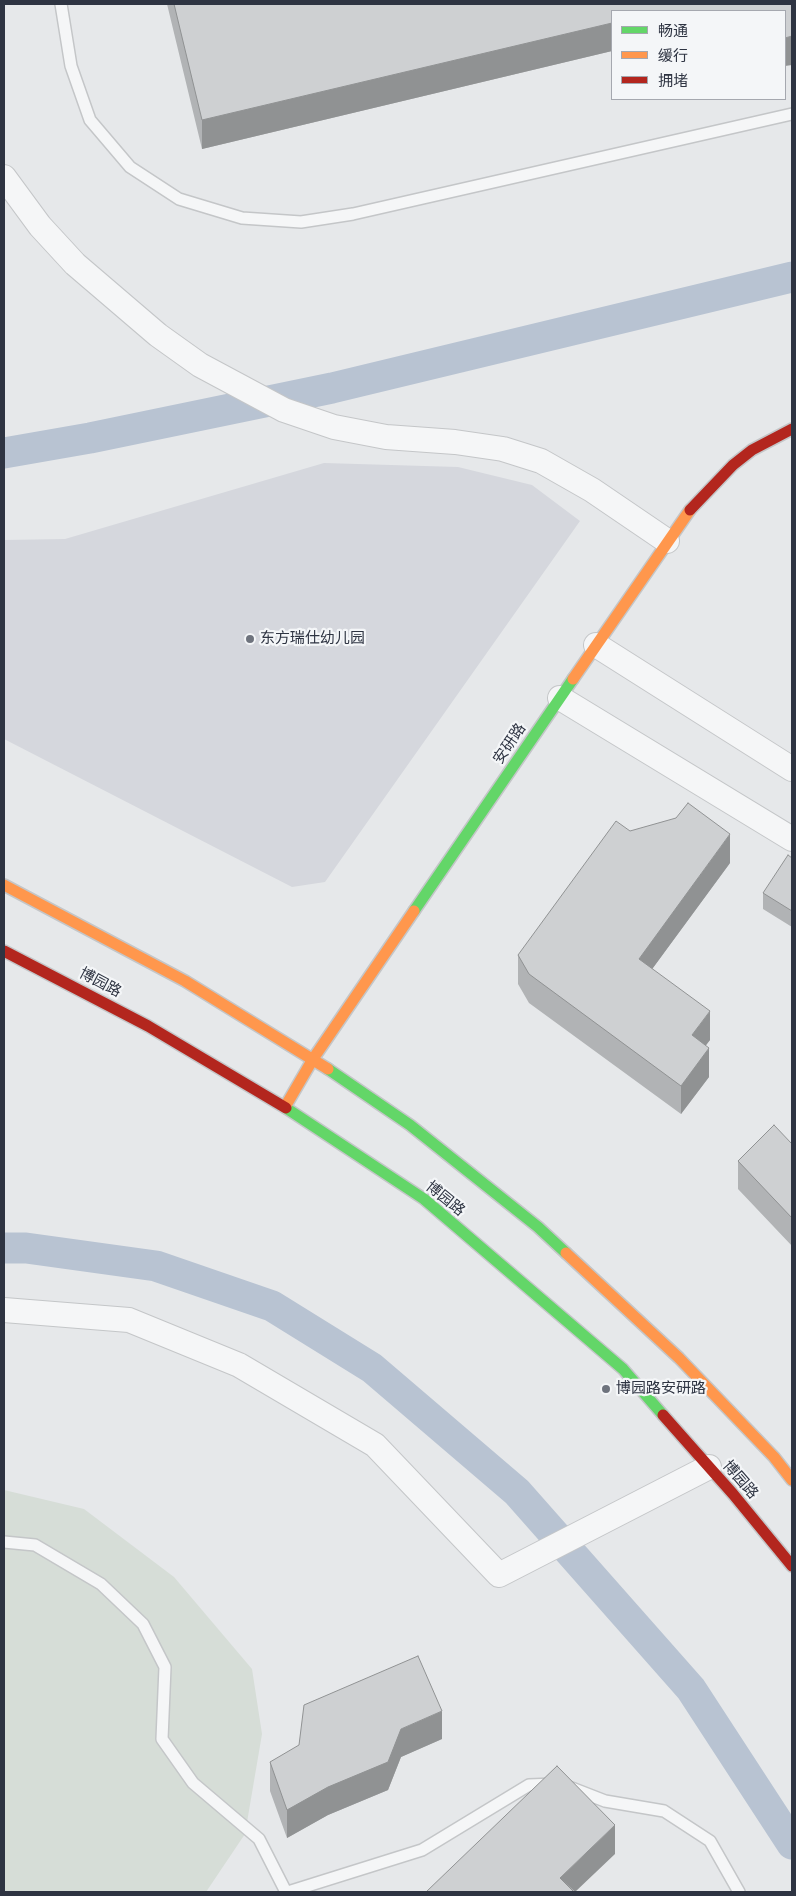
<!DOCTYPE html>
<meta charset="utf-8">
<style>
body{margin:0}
#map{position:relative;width:796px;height:1896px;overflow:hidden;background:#e6e8ea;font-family:"Space Grotesk","Noto Sans SC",sans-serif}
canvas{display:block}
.frame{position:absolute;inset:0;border:5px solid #2e3442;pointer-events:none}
.legend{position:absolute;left:611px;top:10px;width:175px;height:90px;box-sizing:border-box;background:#f4f6f8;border:1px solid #a5a8af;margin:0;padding:6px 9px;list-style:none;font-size:15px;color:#2e3442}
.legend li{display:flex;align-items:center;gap:10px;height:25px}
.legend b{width:25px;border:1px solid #a5a8af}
</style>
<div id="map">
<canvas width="796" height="1896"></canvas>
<div class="frame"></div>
<ul class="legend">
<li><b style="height:6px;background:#63d668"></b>畅通</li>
<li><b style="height:6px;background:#ff974d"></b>缓行</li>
<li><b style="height:6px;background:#b3261e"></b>拥堵</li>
</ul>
</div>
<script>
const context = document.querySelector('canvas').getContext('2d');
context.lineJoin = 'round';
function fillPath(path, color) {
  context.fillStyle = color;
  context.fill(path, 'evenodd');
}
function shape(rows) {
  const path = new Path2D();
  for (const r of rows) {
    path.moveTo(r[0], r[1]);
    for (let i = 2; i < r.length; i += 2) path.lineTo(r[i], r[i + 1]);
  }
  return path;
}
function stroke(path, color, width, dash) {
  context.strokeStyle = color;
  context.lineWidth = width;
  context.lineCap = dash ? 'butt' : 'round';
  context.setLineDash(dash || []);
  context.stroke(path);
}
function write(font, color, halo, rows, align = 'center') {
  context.font = font + ' "Space Grotesk","Noto Sans SC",sans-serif';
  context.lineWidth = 4.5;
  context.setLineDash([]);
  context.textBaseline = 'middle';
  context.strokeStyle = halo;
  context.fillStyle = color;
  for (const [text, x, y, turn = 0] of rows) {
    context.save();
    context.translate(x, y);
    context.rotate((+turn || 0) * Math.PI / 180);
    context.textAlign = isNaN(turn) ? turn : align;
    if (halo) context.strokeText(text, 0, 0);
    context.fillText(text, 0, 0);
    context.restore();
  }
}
fillPath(shape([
 [324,463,458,467,532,485,580,521,325,882,292,887,4,739,4,540,65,539]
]), '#d5d7dd');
fillPath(shape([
 [4,1490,84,1509,174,1577,252,1669,262,1734,245,1834,206,1892,4,1892]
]), '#d6ddd7');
stroke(shape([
 [4,453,90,438,332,388,792,277],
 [4,1248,26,1248,156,1266,272,1306,372,1368,517,1492,691,1689,792,1844]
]), '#b8c3d2', 31);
const lane = shape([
 [61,4,71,66,90,120,130,167,179,199,242,218,301,222,353,214,792,114],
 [4,1542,35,1545,101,1584,143,1624,165,1667,162,1739,193,1783,259,1839,286,1892],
 [569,1787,605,1801,664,1811,710,1841,739,1892],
 [288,1892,422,1850,529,1785,554,1784]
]);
const street = shape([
 [4,177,40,226,75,264,158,335,200,365,284,410,334,427,386,437,455,442,503,449,541,461,592,490,667,541],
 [596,645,792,769],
 [560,698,792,839],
 [4,1310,129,1320,239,1365,375,1445,499,1575,709,1467]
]);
const fast = shape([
 [414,911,573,679],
 [328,1069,410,1125,538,1227,566,1253],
 [286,1108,424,1199,623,1369,663,1415]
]);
const slow = shape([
 [573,679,690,510],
 [4,885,185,981,328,1069],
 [285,1107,313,1059,414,911],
 [566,1253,679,1358,774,1457,792,1480]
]);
const jam = shape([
 [690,510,733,465,752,450,792,429],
 [4,951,148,1026,286,1108],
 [663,1415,733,1494,792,1566]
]);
stroke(lane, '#c4c6c8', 14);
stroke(street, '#c4c6c8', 26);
stroke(fast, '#c4c6c8', 14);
stroke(slow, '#c4c6c8', 14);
stroke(jam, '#c4c6c8', 14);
stroke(lane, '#f5f6f7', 11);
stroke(street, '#f5f6f7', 24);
stroke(fast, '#63d668', 11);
stroke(slow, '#ff974d', 11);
stroke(jam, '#b3261e', 11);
fillPath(shape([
 [167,4,792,4,785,11,612,11,612,51,202,149],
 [792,858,792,927,763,909,763,893],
 [730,863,652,969,710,1040,705,1045,709,1077,681,1114,529,1003,518,984,518,955],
 [792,1144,792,1246,738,1189,738,1161],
 [442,1739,401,1757,388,1790,328,1815,287,1838,270,1791,270,1762]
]), '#b1b3b5');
fillPath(shape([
 [612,23,612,51,202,149,202,120],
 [792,36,792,65,785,66,785,38],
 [730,834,730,863,639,987,639,959],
 [710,1011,710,1040,692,1064,692,1035],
 [709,1048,709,1077,681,1114,681,1086],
 [442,1711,442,1739,401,1757,388,1790,328,1815,287,1838,287,1810,401,1729],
 [615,1825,615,1854,575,1892,560,1878]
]), '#909293');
const building = shape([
 [174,4,792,4,792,36,785,38,785,11,612,11,612,23,202,120,174,4],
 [688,803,730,834,639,959,710,1011,692,1035,709,1048,681,1086,529,974,518,955,616,821,630,831,676,818,688,803],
 [788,855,792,858,792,911,763,893,788,855],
 [774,1125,792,1144,792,1218,738,1161,774,1125],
 [418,1656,442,1711,401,1729,388,1762,328,1787,287,1810,270,1762,299,1745,304,1705,418,1656],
 [557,1766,615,1825,560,1878,574,1892,426,1892,557,1766]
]);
fillPath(building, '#ced0d2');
stroke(building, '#909293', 1);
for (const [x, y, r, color] of [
 [250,639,5,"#6e737d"],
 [606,1389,5,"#6e737d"]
]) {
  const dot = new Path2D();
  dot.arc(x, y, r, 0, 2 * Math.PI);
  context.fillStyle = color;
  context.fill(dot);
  stroke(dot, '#f4f6f8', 2);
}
write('15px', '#2e3442', '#f4f6f8', [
 ["东方瑞仕幼儿园",260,639],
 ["博园路安研路",616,1389]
], 'left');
write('15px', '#2e3442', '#f4f6f8', [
 ["安研路",510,744,-56],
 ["博园路",100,983,28],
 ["博园路",445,1199,39],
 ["博园路",740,1480,49]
]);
</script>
